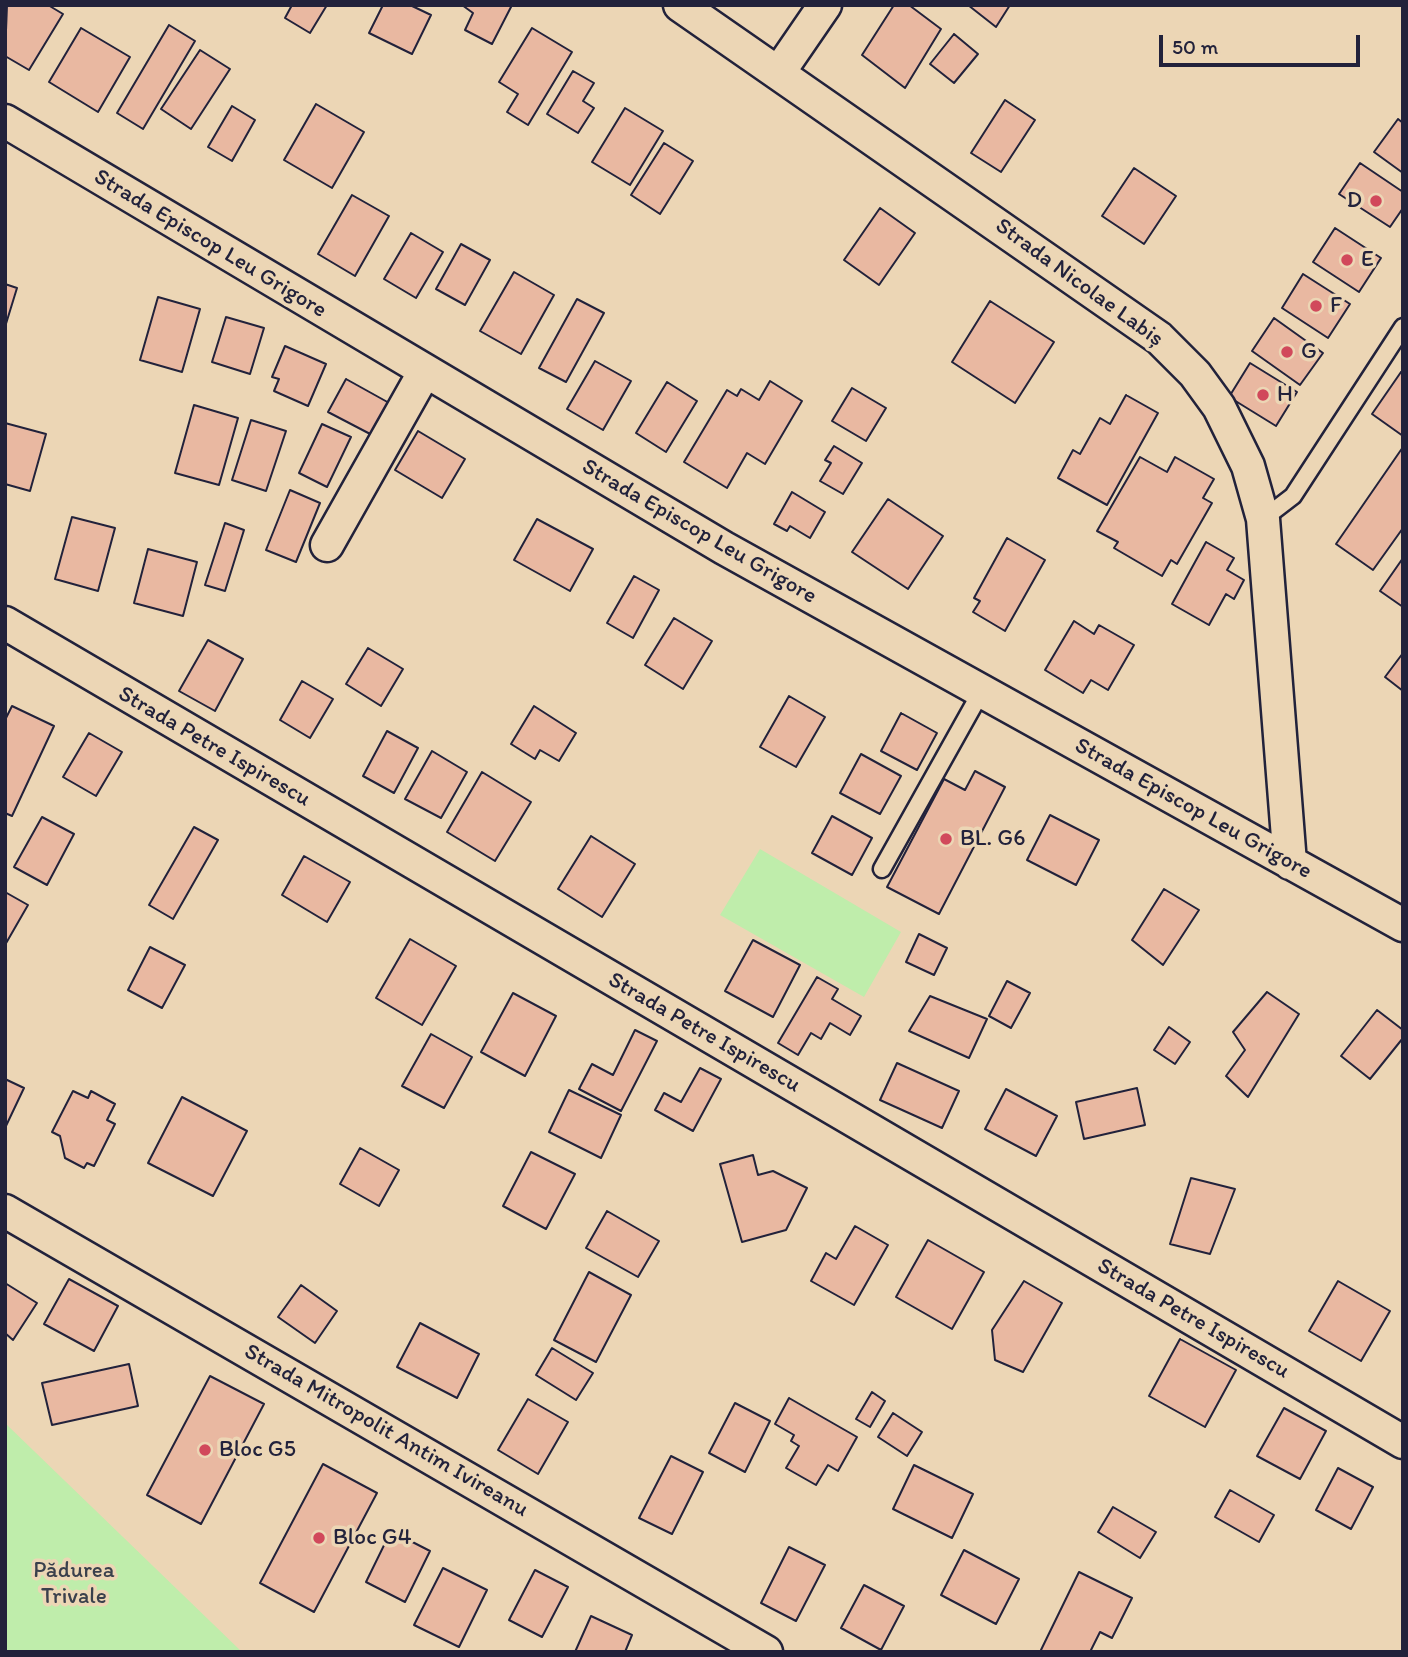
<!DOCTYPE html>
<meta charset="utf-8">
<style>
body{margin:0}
#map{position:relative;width:1408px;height:1657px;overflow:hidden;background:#ecd6b5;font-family:Itim,sans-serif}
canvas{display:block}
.frame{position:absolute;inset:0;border:7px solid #22223b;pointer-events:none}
.scale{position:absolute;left:1159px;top:35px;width:201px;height:32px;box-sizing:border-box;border:4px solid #22223b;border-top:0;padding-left:9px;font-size:21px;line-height:24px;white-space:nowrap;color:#22223b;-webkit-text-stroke:5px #ecd6b5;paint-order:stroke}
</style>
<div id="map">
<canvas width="1408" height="1657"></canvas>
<div class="frame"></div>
<div class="scale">50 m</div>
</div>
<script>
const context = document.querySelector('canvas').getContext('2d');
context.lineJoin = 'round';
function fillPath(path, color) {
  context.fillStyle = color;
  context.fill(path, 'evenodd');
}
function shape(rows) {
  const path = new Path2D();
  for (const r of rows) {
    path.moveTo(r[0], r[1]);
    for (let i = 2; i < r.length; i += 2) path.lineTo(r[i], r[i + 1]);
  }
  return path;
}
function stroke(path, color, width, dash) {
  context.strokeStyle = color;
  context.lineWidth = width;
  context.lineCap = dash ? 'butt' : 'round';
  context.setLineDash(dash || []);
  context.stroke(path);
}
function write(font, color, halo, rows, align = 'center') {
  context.font = font + ' Itim,sans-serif';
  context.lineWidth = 7;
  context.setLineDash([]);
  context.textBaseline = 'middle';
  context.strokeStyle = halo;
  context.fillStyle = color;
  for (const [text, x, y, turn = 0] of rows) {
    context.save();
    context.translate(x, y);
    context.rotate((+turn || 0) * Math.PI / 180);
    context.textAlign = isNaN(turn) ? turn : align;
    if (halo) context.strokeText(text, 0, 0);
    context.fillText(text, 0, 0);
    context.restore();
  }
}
fillPath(shape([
 [760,849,901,932,864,997,720,915],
 [5,1423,242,1652,5,1652]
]), '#bfedab');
const building = shape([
 [7,5,48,5,63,14,29,70,5,56,7,5],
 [292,5,327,5,310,33,285,18,292,5],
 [383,5,410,5,431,15,412,54,369,33,383,5],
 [462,5,512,5,492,44,465,30,473,13,462,5],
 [894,5,909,5,941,29,905,88,862,55,894,5],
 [968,5,1010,5,996,27,968,5],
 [169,25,195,41,143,129,117,113,169,25],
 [81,28,130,57,98,112,49,82,81,28],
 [532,28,572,52,528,125,507,112,518,94,499,82,532,28],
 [954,34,978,54,954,83,930,64,954,34],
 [200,50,230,69,191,129,161,109,200,50],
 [573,71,594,83,583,101,594,108,578,133,547,114,573,71],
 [1005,100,1035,120,1001,172,971,153,1005,100],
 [316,104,364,132,332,188,284,160,316,104],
 [232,106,255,120,232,161,208,147,232,106],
 [625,108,663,131,630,185,592,162,625,108],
 [1398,119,1403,123,1403,173,1374,152,1398,119],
 [664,143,693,161,660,214,631,195,664,143],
 [1360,163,1403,192,1403,208,1390,227,1339,194,1360,163],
 [1134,168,1176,196,1144,244,1102,216,1134,168],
 [352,195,389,216,355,276,318,254,352,195],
 [880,208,915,233,879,285,844,260,880,208],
 [1335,228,1381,258,1359,292,1313,262,1335,228],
 [411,233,443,252,416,298,384,279,411,233],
 [461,244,490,260,465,305,436,289,461,244],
 [514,272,554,295,521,354,480,331,514,272],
 [1303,274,1350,304,1328,338,1282,308,1303,274],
 [5,284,17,288,5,327,5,284],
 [158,297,200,309,182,372,140,360,158,297],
 [577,299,604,313,566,382,539,368,577,299],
 [990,301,1054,342,1015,403,952,362,990,301],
 [226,317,264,328,250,374,212,362,226,317],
 [1274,318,1323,353,1300,385,1252,351,1274,318],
 [285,346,326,364,308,406,274,391,279,379,272,377,285,346],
 [595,361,631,381,603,430,567,409,595,361],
 [1250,363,1297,392,1276,426,1229,397,1250,363],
 [1401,372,1403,374,1403,436,1372,414,1401,372],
 [346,379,391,404,374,436,328,412,346,379],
 [770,381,802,401,765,464,747,453,727,488,684,462,727,390,737,396,741,389,759,400,770,381],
 [667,382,697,401,666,452,636,433,667,382],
 [852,388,886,408,866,441,832,421,852,388],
 [1126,395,1158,413,1107,505,1058,478,1073,450,1080,454,1100,418,1110,424,1126,395],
 [194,405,238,418,219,485,175,473,194,405],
 [251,420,286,431,266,491,232,480,251,420],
 [5,423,46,434,30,491,5,484,5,423],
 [322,424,351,437,327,487,299,473,322,424],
 [418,431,465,459,442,498,395,470,418,431],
 [834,446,862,463,843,494,820,481,831,463,825,460,834,446],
 [1403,447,1403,528,1373,570,1336,544,1403,447],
 [1140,457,1167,472,1175,457,1214,479,1203,498,1212,503,1177,564,1171,560,1162,576,1114,548,1118,542,1097,531,1140,457],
 [290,490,320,503,296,562,266,550,290,490],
 [792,492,825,512,810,538,790,526,787,531,774,524,792,492],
 [888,499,943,536,908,589,852,552,888,499],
 [72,517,115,528,98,591,55,579,72,517],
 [537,519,593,549,570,591,514,560,537,519],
 [225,523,244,530,225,591,205,585,225,523],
 [1007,538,1045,560,1005,631,973,612,980,601,974,598,1007,538],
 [1206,542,1234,558,1227,570,1244,580,1234,599,1226,594,1209,625,1172,604,1206,542],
 [148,549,197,562,183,616,134,603,148,549],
 [1403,558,1403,607,1380,591,1403,558],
 [634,576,659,590,633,638,607,623,634,576],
 [674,618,712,641,683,689,645,665,674,618],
 [1074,621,1094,634,1099,625,1134,645,1108,690,1091,680,1083,693,1045,670,1074,621],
 [208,640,243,659,215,711,179,691,208,640],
 [368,648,403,669,381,706,346,684,368,648],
 [1403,653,1403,691,1385,677,1403,653],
 [302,681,333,699,310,738,280,720,302,681],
 [789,696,825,717,796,767,760,747,789,696],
 [12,706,54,726,12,816,5,813,5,720,12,706],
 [534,706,576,733,559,761,540,750,535,759,511,744,534,706],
 [901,713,937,733,917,770,881,751,901,713],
 [387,731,418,748,394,793,363,776,387,731],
 [89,733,122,752,96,796,63,777,89,733],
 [432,751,467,772,441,818,405,799,432,751],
 [861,754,901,776,880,814,840,793,861,754],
 [975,771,1005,787,939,914,887,887,944,779,965,790,975,771],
 [482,772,531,802,495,861,447,832,482,772],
 [1050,815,1099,840,1076,885,1027,860,1050,815],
 [832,816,872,838,852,875,812,853,832,816],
 [42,817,74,834,47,885,14,867,42,817],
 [194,827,218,840,173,919,149,905,194,827],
 [591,836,635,864,602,917,558,889,591,836],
 [304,856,350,882,327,922,282,895,304,856],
 [1164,889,1199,910,1163,965,1132,940,1164,889],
 [5,892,28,905,5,945,5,892],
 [919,934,947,948,934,975,906,962,919,934],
 [410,939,456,966,422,1025,376,998,410,939],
 [753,940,800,965,773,1017,725,991,753,940],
 [150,947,185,965,162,1008,128,990,150,947],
 [817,977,838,989,832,999,861,1016,850,1035,830,1023,821,1039,811,1033,798,1055,778,1043,817,977],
 [1007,981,1030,993,1011,1028,989,1016,1007,981],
 [1267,992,1299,1014,1248,1097,1226,1076,1245,1050,1233,1032,1267,992],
 [513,993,556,1016,525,1076,481,1052,513,993],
 [930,996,987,1019,969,1058,909,1031,930,996],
 [1377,1010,1403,1030,1403,1038,1370,1079,1341,1056,1377,1010],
 [1169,1027,1190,1042,1175,1064,1154,1050,1169,1027],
 [635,1030,657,1041,621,1111,579,1089,592,1064,613,1075,635,1030],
 [431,1034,472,1057,444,1108,402,1086,431,1034],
 [897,1063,959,1091,942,1128,880,1100,897,1063],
 [700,1068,721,1079,693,1131,655,1110,664,1093,681,1102,700,1068],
 [5,1079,24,1088,5,1128,5,1079],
 [1137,1088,1145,1125,1084,1139,1076,1102,1137,1088],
 [1006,1089,1057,1116,1036,1156,985,1129,1006,1089],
 [569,1090,621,1115,601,1158,549,1132,569,1090],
 [73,1091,88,1098,91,1091,115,1104,107,1120,115,1124,94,1166,87,1163,84,1168,65,1158,60,1136,52,1132,73,1091],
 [182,1097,247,1131,213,1196,148,1163,182,1097],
 [360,1148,399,1170,379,1206,340,1184,360,1148],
 [531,1152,575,1174,546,1229,503,1206,531,1152],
 [753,1155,758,1175,773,1171,807,1188,786,1230,742,1242,720,1164,753,1155],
 [1191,1178,1235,1189,1210,1254,1170,1244,1191,1178],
 [607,1211,659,1241,638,1277,586,1248,607,1211],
 [855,1226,888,1245,854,1305,811,1281,826,1253,836,1259,855,1226],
 [928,1240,984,1272,952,1329,896,1297,928,1240],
 [589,1272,631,1295,596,1362,554,1340,589,1272],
 [69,1279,118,1306,94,1351,44,1324,69,1279],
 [1024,1281,1062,1303,1023,1372,995,1360,992,1330,1024,1281],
 [1338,1281,1390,1311,1361,1361,1309,1331,1338,1281],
 [5,1283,37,1303,13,1340,5,1333,5,1283],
 [301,1285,337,1311,315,1343,278,1317,301,1285],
 [420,1323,479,1354,457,1398,397,1367,420,1323],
 [1180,1339,1236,1370,1205,1427,1149,1396,1180,1339],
 [552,1348,593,1373,576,1400,536,1375,552,1348],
 [129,1364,138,1406,52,1425,42,1383,129,1364],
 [210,1376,264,1404,201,1524,147,1495,210,1376],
 [872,1392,885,1401,870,1427,856,1419,872,1392],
 [789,1398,857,1437,838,1471,828,1465,816,1485,786,1468,799,1446,791,1441,794,1435,775,1424,789,1398],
 [528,1399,568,1422,538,1474,498,1450,528,1399],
 [735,1403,770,1421,745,1472,709,1453,735,1403],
 [1284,1408,1326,1431,1300,1479,1257,1456,1284,1408],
 [893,1413,922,1432,907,1456,878,1437,893,1413],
 [671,1456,703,1472,672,1534,639,1518,671,1456],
 [323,1464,377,1493,314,1612,260,1583,323,1464],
 [914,1465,973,1494,952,1538,893,1509,914,1465],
 [1338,1468,1373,1487,1351,1529,1316,1510,1338,1468],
 [1230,1490,1274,1515,1259,1542,1215,1517,1230,1490],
 [1113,1507,1156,1532,1140,1558,1098,1532,1113,1507],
 [391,1531,430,1551,405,1602,366,1582,391,1531],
 [789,1547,825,1565,796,1621,761,1603,789,1547],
 [964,1550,1019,1579,996,1624,941,1595,964,1550],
 [443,1568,487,1590,459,1647,414,1625,443,1568],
 [535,1570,568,1587,542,1637,509,1620,535,1570],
 [1079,1572,1132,1598,1112,1638,1100,1632,1090,1652,1040,1652,1079,1572],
 [864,1585,904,1606,881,1650,841,1628,864,1585],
 [591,1616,632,1635,625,1652,575,1652,591,1616]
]);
fillPath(building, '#e9b8a1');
stroke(building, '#22223b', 2);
const lane = shape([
 [1263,519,1293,496,1403,327],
 [882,869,981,692]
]);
const street = shape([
 [680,5,1159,338,1195,374,1219,407,1248,466,1263,519,1290,863],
 [779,72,825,5],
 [5,121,724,548,1403,925],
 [327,545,425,371],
 [5,623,1403,1442],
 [5,1211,766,1652]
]);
stroke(lane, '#22223b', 21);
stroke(street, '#22223b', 37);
stroke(lane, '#ecd6b5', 16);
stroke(street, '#ecd6b5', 32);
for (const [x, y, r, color] of [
 [1376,201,7,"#d1495b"],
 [1347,260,7,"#d1495b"],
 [1316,306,7,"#d1495b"],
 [1287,352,7,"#d1495b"],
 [1263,395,7,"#d1495b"],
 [946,839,7,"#d1495b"],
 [205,1450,7,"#d1495b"],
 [319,1538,7,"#d1495b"]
]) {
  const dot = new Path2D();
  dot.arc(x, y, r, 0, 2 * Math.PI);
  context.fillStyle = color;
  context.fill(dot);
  stroke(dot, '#ecd6b5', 2.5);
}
write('23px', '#22223b', '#ecd6b5', [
 ["D",1362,201,"right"],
 ["E",1361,260],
 ["F",1330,306],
 ["G",1301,352],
 ["H",1277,395],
 ["BL. G6",960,839],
 ["Bloc G5",219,1450],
 ["Bloc G4",333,1538]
], 'left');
write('23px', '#22223b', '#ecd6b5', [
 ["Strada Episcop Leu Grigore",210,244,31],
 ["Strada Nicolae Labiș",1079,283,36],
 ["Strada Episcop Leu Grigore",699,532,30],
 ["Strada Petre Ispirescu",214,747,30],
 ["Strada Episcop Leu Grigore",1193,809,29],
 ["Strada Petre Ispirescu",704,1033,30],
 ["Strada Petre Ispirescu",1193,1319,30],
 ["Strada Mitropolit Antim Ivireanu",386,1431,30]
]);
write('23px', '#3a404c', '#ecd6b5', [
 ["Pădurea",74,1571],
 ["Trivale",74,1597]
]);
</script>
